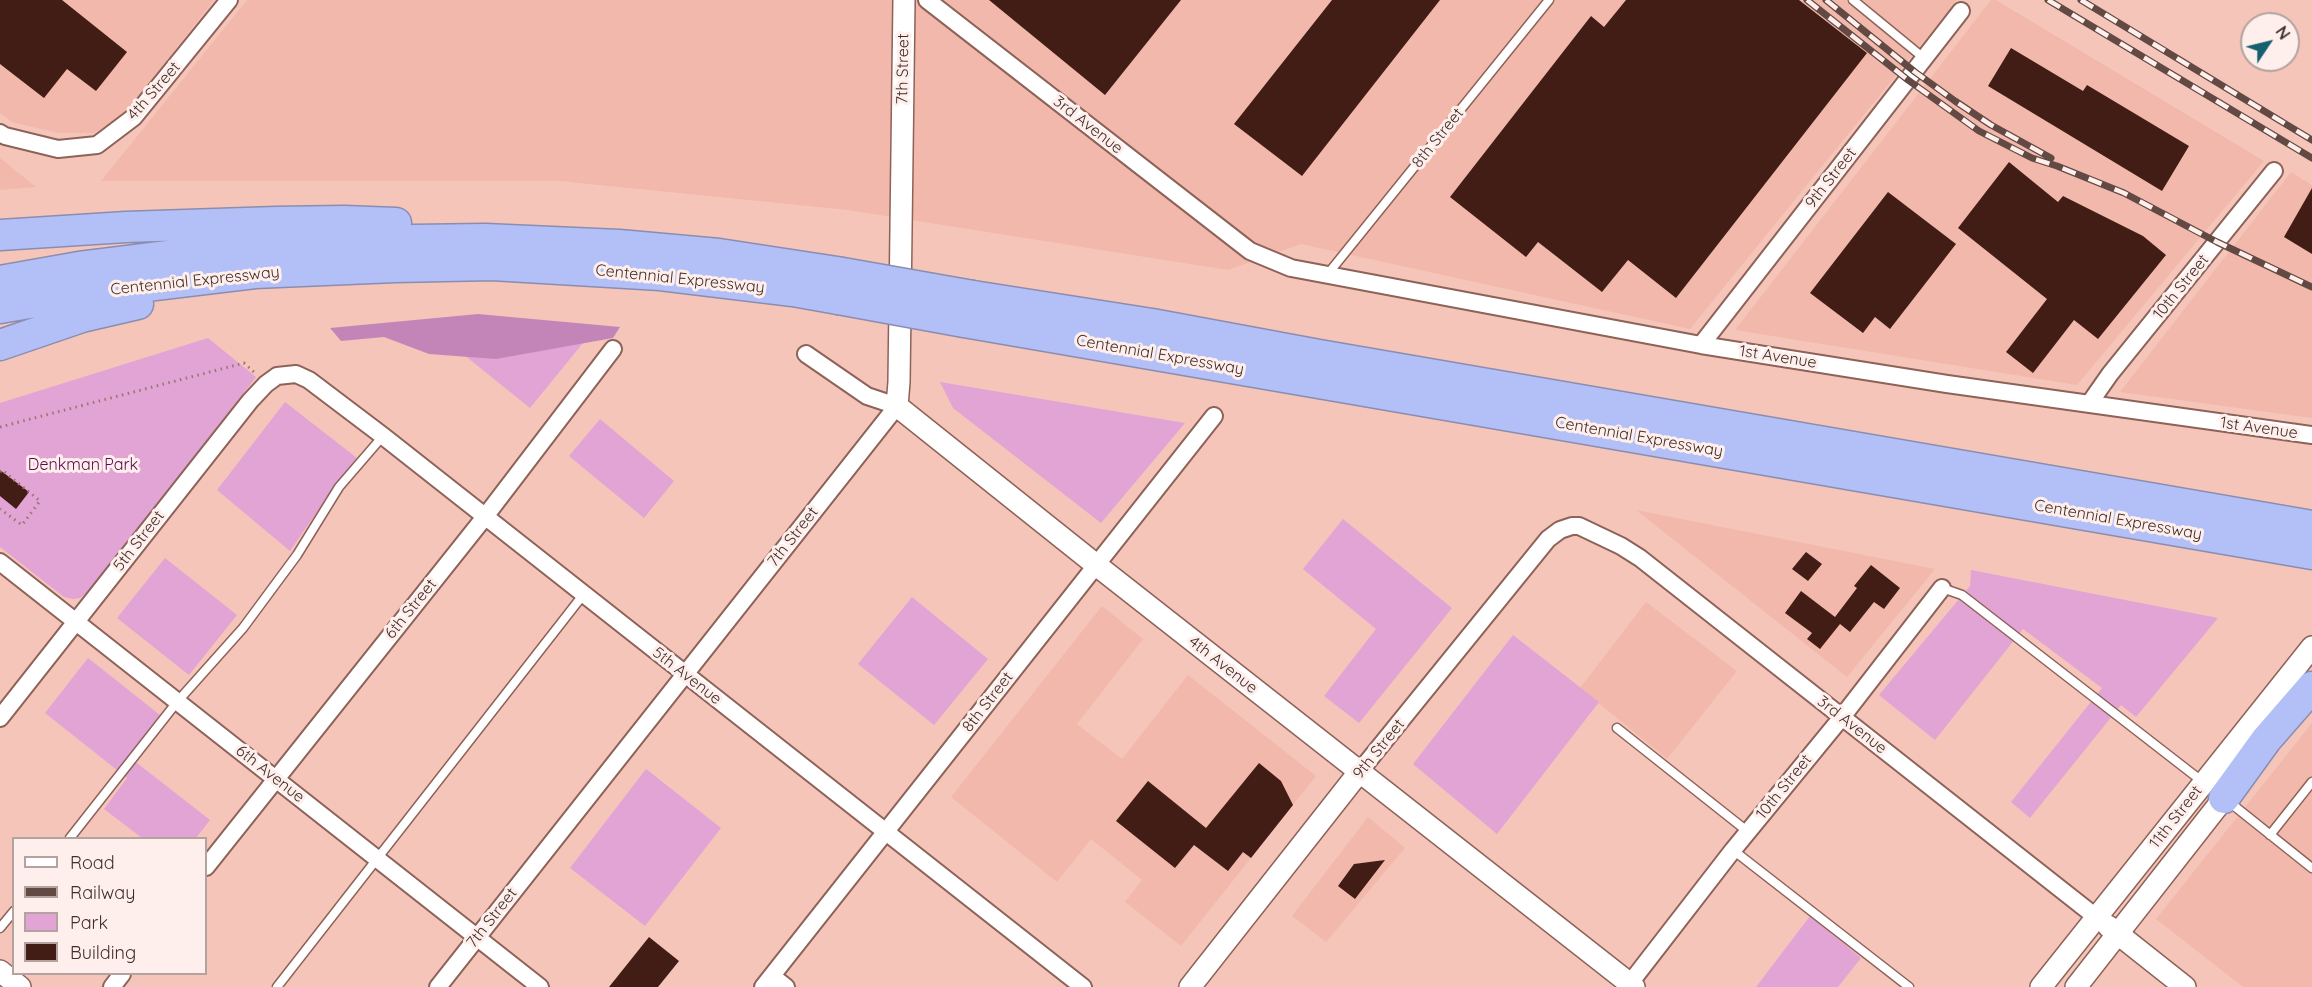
<!DOCTYPE html>
<style>
body{margin:0}
#map{position:relative;width:2312px;height:987px;overflow:hidden;background:#f6c5ba;font-family:Quicksand,sans-serif}
canvas{display:block}
.legend{position:absolute;left:12px;top:837px;width:195px;height:138px;box-sizing:border-box;background:#ffefec;border:2px solid #b3a29e;margin:0;padding:8px 10px;list-style:none;font-size:18px;color:#412e29}
.legend li{display:flex;align-items:center;gap:12px;height:30px}
.legend b{width:30px;border:2px solid #b3a29e}
.north{position:absolute;left:2240px;top:12px;width:60px;height:60px;box-sizing:border-box;background:#ffefec;border:2px solid #b3a29e;border-radius:50%;rotate:55deg;font-size:16px;font-weight:700;line-height:24px;text-align:center;color:#412e29}
.north::after{content:'';display:block;margin:auto;width:21px;height:27px;background:#15606e;clip-path:polygon(50% 0,100% 100%,50% 72%,0 100%)}
</style>
<div id="map">
<canvas width="2312" height="987"></canvas>
<ul class="legend">
<li><b style="height:8px;background:#fff"></b>Road</li>
<li><b style="height:8px;background:#624943"></b>Railway</li>
<li><b style="height:16px;background:#e1a4d5"></b>Park</li>
<li><b style="height:16px;background:#421d16"></b>Building</li>
</ul>
<div class="north">N</div>
</div>
<script>
const context = document.querySelector('canvas').getContext('2d');
context.lineJoin = 'round';
function fillPath(path, color) {
  context.fillStyle = color;
  context.fill(path, 'evenodd');
}
function shape(rows) {
  const path = new Path2D();
  for (const r of rows) {
    path.moveTo(r[0], r[1]);
    for (let i = 2; i < r.length; i += 2) path.lineTo(r[i], r[i + 1]);
  }
  return path;
}
function stroke(path, color, width, dash) {
  context.strokeStyle = color;
  context.lineWidth = width;
  context.lineCap = dash ? 'butt' : 'round';
  context.setLineDash(dash || []);
  context.stroke(path);
}
function write(font, color, halo, rows, align = 'center') {
  context.font = font + ' Quicksand,sans-serif';
  context.lineWidth = 6;
  context.setLineDash([]);
  context.textBaseline = 'middle';
  context.strokeStyle = halo;
  context.fillStyle = color;
  for (const [text, x, y, turn = 0] of rows) {
    context.save();
    context.translate(x, y);
    context.rotate((+turn || 0) * Math.PI / 180);
    context.textAlign = isNaN(turn) ? turn : align;
    if (halo) context.strokeText(text, 0, 0);
    context.fillText(text, 0, 0);
    context.restore();
  }
}
fillPath(shape([
 [0,0,214,0,125,114,94,133,58,133,12,122,0,113],
 [247,0,1957,0,1690,329,1301,244,1228,270,848,210,559,181,101,181],
 [1991,0,1996,0,2264,161,2077,385,1735,330],
 [0,158,36,187,0,190],
 [2291,172,2312,185,2312,418,2120,392],
 [1636,510,1935,569,1847,677],
 [1646,602,1737,671,1667,759,1580,688],
 [1102,606,1143,639,1077,724,1122,759,1188,675,1316,776,1181,946,1125,902,1142,880,1091,839,1057,882,951,797],
 [2312,723,2312,987,2243,987,2156,919],
 [1368,817,1405,848,1326,942,1292,916]
]), '#f1b8ab');
fillPath(shape([
 [596,327,530,408,458,350],
 [208,338,256,377,92,588,80,598,73,599,64,597,0,547,0,403],
 [940,382,1185,423,1101,523,953,408],
 [285,402,357,458,335,486,290,551,217,490],
 [600,419,674,481,644,518,569,456],
 [1343,519,1452,608,1359,723,1324,696,1376,629,1303,569],
 [165,558,237,615,189,675,117,618],
 [1971,570,2218,618,2136,717,2121,705,2030,818,2011,802,2102,688,2023,629,1935,740,1879,695,1970,586],
 [912,597,988,659,934,725,858,664],
 [1513,635,1599,702,1497,834,1413,764],
 [88,658,160,715,128,756,210,820,196,838,142,838,104,809,127,778,45,713],
 [646,769,721,828,645,926,570,868],
 [1810,916,1861,958,1838,987,1756,987]
]), '#e1a4d5');
fillPath(shape([
 [478,314,620,327,613,338,496,359,429,354,384,337,341,341,330,328]
]), '#c385b8');
fillPath(shape([
 [0,0,62,0,127,52,96,91,67,69,44,98,0,64],
 [989,0,1181,0,1105,95],
 [1332,0,1440,0,1302,176,1234,124],
 [1626,0,1799,0,1867,53,1676,298,1628,260,1602,292,1538,242,1526,257,1450,197,1591,16,1604,27],
 [2011,48,2083,91,2087,85,2189,146,2162,191,1988,86],
 [2009,162,2058,202,2063,196,2143,236,2166,255,2098,339,2074,320,2033,373,2006,352,2047,299,1958,228],
 [2312,188,2312,254,2284,237],
 [1888,192,1956,244,1890,329,1875,317,1863,333,1810,293],
 [0,470,29,492,16,509,0,496],
 [1806,552,1822,564,1808,581,1792,569],
 [1871,565,1900,588,1884,609,1874,602,1850,632,1840,624,1820,649,1807,639,1812,633,1785,613,1801,591,1835,617,1857,588,1854,586],
 [1259,763,1281,781,1293,805,1251,858,1243,852,1228,871,1194,845,1175,868,1116,821,1148,781,1206,828],
 [1385,860,1355,899,1338,886,1354,864],
 [649,937,679,961,658,987,609,987]
]), '#421d16');
const service = shape([
 [1853,0,1925,59],
 [1327,275,1549,0],
 [1942,588,1962,595,2203,782],
 [1617,728,1747,831],
 [2228,801,2312,868],
 [2270,835,2312,782],
 [70,838,177,702,243,628,297,555,339,487,383,436],
 [1733,850,1909,987],
 [0,928,14,911],
 [277,987,583,595]
]);
const minor = shape([
 [927,0,1250,251,1291,268,1701,345,1947,384,2312,435],
 [0,133,5,136,58,149,97,145,134,117,229,0],
 [1701,345,1961,11],
 [2089,404,2110,374,2274,171],
 [0,562,540,987],
 [0,718,250,401,266,384,277,376,296,374,309,380,383,436,1083,987],
 [1360,771,1548,539,1560,530,1572,526,1579,526,1621,546,1640,558,2096,917],
 [206,867,484,518,613,349],
 [772,976,786,987],
 [112,987,122,974],
 [438,987,897,406,867,396,806,354],
 [763,987,1214,416],
 [1627,987,1733,850,1842,717,1942,588]
]);
const tertiary = shape([
 [904,0,899,382,897,406,1095,564,1634,987],
 [2108,926,2185,987],
 [0,971,20,987],
 [1190,987,1360,771],
 [2041,987,2312,647],
 [2076,987,2224,798]
]);
const motorway = shape([
 [0,235,126,227,276,222,344,221,396,223],
 [0,281,79,267,176,255,277,246,415,240,485,239,619,245,719,254,837,272],
 [973,296,1152,324,1319,355,2312,526],
 [0,308,88,293,255,273,395,267,492,265,660,275,793,291,838,299],
 [964,322,2312,554],
 [0,345,82,317,138,304],
 [2224,798,2266,740,2312,687]
]);
stroke(service, '#8d6258', 11);
stroke(minor, '#8d6258', 20);
stroke(tertiary, '#8d6258', 24);
stroke(motorway, '#8a8daf', 33);
stroke(shape([
 [0,427,244,363,254,372],
 [0,472,2,470,40,501,22,525,0,509]
]), '#98766e', 3, [1.5, 4.5]);
stroke(service, '#fff', 8);
stroke(minor, '#fff', 16);
stroke(tertiary, '#fff', 21);
stroke(motorway, '#b2c0f7', 30);
const rail = shape([
 [1807,0,1908,80,1979,131,2032,158,2057,166,2124,193,2217,242,2312,287],
 [1826,0,1915,72,1955,101,1991,125,2051,158],
 [2048,0,2312,158],
 [2081,0,2312,140]
]);
stroke(rail, '#624943', 7);
stroke(rail, '#ffefec', 4.5, [14]);
const motorwayBridge = shape([
 [837,272,973,296],
 [838,299,964,322]
]);
stroke(motorwayBridge, '#8a8daf', 33, []);
stroke(motorwayBridge, '#b2c0f7', 30);
write('16px', '#412e29', '#ffefec', [
 ["7th Street",903,69,-89],
 ["4th Street",154,91,-49],
 ["3rd Avenue",1088,125,38],
 ["8th Street",1438,138,-51],
 ["9th Street",1831,178,-52],
 ["Centennial Expressway",680,279,6],
 ["Centennial Expressway",195,281,-6],
 ["10th Street",2181,287,-51],
 ["Centennial Expressway",1160,355,10],
 ["1st Avenue",1778,357,9],
 ["1st Avenue",2259,428,8],
 ["Centennial Expressway",1639,437,10],
 ["Centennial Expressway",2118,520,10],
 ["7th Street",793,537,-52],
 ["5th Street",139,541,-52],
 ["6th Street",411,609,-51],
 ["4th Avenue",1223,665,38],
 ["5th Avenue",687,676,38],
 ["8th Street",988,702,-52],
 ["3rd Avenue",1852,725,38],
 ["9th Street",1379,749,-51],
 ["6th Avenue",270,774,38],
 ["10th Street",1784,787,-51],
 ["11th Street",2176,817,-52],
 ["7th Street",492,918,-52]
]);
write('16px', '#570b4f', '#ffefec', [
 ["Denkman Park",83,465]
]);
</script>
